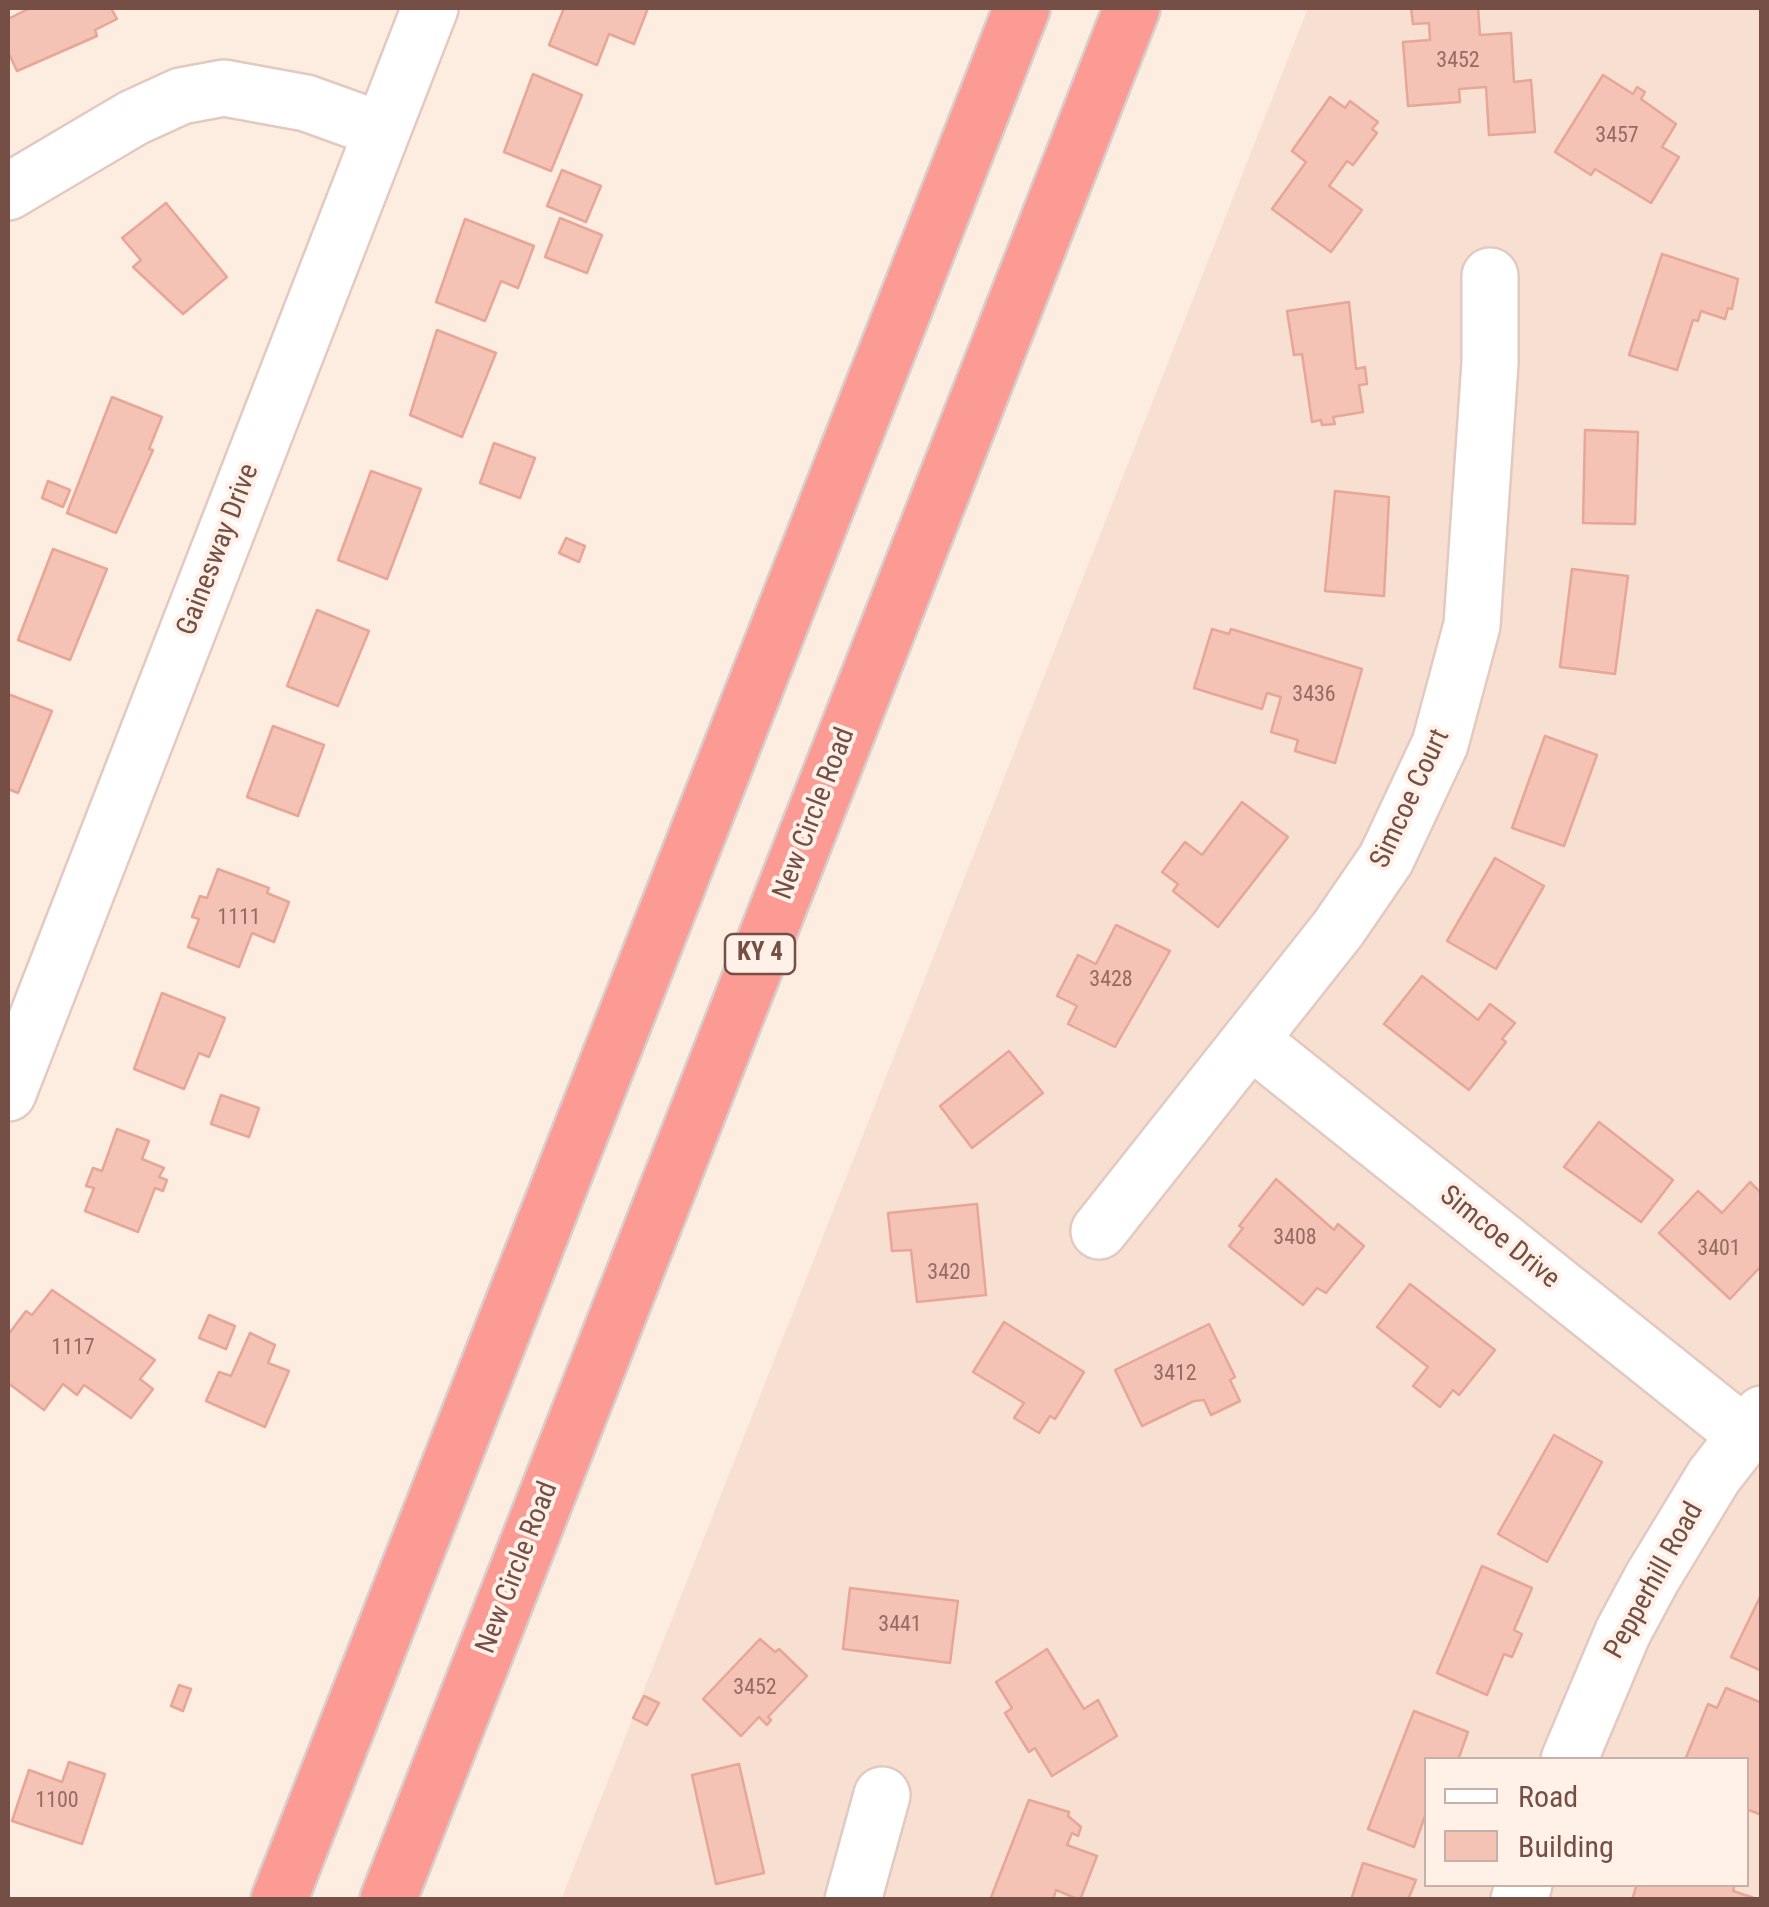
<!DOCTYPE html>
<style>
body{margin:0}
#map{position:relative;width:1769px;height:1907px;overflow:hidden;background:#fdece0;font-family:"Roboto Condensed",sans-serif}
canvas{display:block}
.frame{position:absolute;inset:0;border:10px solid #754e46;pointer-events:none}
.legend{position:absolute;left:1424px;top:1757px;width:325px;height:130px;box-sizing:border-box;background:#fff1e7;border:2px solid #c8b0a7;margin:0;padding:12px 18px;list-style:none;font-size:30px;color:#754e46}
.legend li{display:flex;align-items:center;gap:20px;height:50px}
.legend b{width:50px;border:2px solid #c8b0a7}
</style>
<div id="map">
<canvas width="1769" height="1907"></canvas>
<div class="frame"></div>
<ul class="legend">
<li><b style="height:12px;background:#fff"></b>Road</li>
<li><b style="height:28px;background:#f4c3b6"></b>Building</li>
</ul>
</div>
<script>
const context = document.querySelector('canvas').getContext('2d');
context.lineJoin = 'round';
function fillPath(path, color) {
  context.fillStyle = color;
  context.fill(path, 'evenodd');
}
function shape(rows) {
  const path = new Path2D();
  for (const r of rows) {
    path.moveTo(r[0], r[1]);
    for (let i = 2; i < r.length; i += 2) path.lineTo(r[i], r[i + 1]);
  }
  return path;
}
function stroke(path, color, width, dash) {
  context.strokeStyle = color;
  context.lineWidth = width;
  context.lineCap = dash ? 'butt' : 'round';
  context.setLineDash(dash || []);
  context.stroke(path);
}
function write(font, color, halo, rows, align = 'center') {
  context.font = font + ' "Roboto Condensed",sans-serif';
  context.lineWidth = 8;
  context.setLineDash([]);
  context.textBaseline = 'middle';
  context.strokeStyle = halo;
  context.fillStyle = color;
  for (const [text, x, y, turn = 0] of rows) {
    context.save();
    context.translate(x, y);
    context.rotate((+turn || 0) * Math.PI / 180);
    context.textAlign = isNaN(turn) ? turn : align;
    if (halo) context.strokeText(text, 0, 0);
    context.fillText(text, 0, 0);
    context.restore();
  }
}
fillPath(shape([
 [1308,8,1761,8,1761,1899,561,1900],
 [1426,1760,1746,1760,1746,1884,1426,1884]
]), '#f7dfd1');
const building = shape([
 [30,8,111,8,117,19,95,30,97,36,17,71,8,52,8,19,30,8],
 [564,8,648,8,634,44,609,34,597,65,549,45,564,8],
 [1411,8,1478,8,1480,35,1511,33,1514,82,1531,80,1535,132,1489,135,1486,87,1459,89,1460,102,1408,106,1403,42,1430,40,1429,23,1413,24,1411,8],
 [533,74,582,95,551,171,504,152,533,74],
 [1603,75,1633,94,1637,87,1645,92,1641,99,1676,124,1662,147,1679,157,1651,203,1595,169,1591,175,1555,152,1603,75],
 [1330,97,1345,108,1350,101,1378,122,1372,129,1377,133,1353,165,1347,161,1329,186,1362,210,1331,252,1272,209,1306,162,1292,151,1330,97],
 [562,170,601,186,586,222,547,206,562,170],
 [166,203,227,277,183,314,133,267,141,260,122,238,166,203],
 [560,218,602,235,587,273,545,257,560,218],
 [465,219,534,246,518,288,501,281,485,321,436,302,465,219],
 [1662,254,1738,279,1732,309,1728,308,1725,319,1701,311,1698,321,1693,320,1677,370,1629,355,1662,254],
 [1349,302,1356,369,1365,367,1367,384,1359,385,1363,412,1333,417,1335,424,1322,425,1321,420,1312,422,1302,354,1294,355,1287,311,1349,302],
 [437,330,496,353,462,437,410,415,437,330],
 [112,397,162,417,149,449,153,450,116,533,67,513,112,397],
 [1585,430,1638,432,1635,524,1583,523,1585,430],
 [494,443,535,458,520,498,480,483,494,443],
 [371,471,421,489,387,579,338,560,371,471],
 [48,481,70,490,63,507,42,498,48,481],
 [1335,491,1389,497,1384,596,1325,591,1335,491],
 [566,538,585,546,579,562,559,553,566,538],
 [53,549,107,569,70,660,18,640,53,549],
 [1572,569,1628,576,1615,674,1560,667,1572,569],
 [317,610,369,631,338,706,287,686,317,610],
 [1212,629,1229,634,1231,629,1362,669,1335,763,1295,751,1298,740,1271,732,1281,697,1267,693,1262,709,1194,688,1212,629],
 [8,694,52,711,18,793,8,789,8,694],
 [273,726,324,745,298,816,247,797,273,726],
 [1545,736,1597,755,1564,846,1512,828,1545,736],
 [1242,802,1288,837,1218,927,1173,891,1178,884,1162,872,1185,842,1202,855,1242,802],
 [1495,858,1544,886,1496,969,1447,941,1495,858],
 [218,869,269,888,267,893,289,902,274,942,252,933,239,967,188,947,199,919,192,917,200,896,207,898,218,869],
 [1116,925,1170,951,1115,1047,1068,1024,1077,1006,1057,996,1078,955,1096,964,1116,925],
 [1422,976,1478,1020,1490,1004,1515,1023,1502,1039,1506,1042,1469,1090,1384,1024,1422,976],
 [162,993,225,1018,209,1057,199,1053,184,1089,134,1069,162,993],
 [1009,1051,1043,1093,972,1148,940,1106,1009,1051],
 [221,1095,259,1108,249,1137,211,1124,221,1095],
 [1599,1122,1673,1180,1641,1222,1564,1167,1599,1122],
 [117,1129,149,1141,142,1159,164,1168,159,1177,167,1180,163,1191,155,1188,138,1232,85,1211,94,1188,86,1186,93,1168,102,1171,117,1129],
 [1276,1179,1334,1230,1338,1224,1364,1246,1326,1293,1317,1288,1303,1305,1229,1246,1243,1228,1239,1226,1276,1179],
 [1750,1182,1762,1194,1762,1265,1730,1299,1659,1233,1698,1191,1722,1213,1750,1182],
 [977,1204,986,1295,917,1302,911,1250,892,1251,888,1213,977,1204],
 [1410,1284,1495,1350,1459,1395,1453,1390,1440,1407,1413,1386,1428,1367,1377,1327,1410,1284],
 [52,1290,155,1360,140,1379,153,1389,131,1418,84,1385,77,1395,63,1384,44,1410,8,1383,8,1335,26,1311,32,1315,52,1290],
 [209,1315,235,1326,226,1349,199,1338,209,1315],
 [1004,1322,1084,1372,1055,1419,1050,1416,1039,1433,1014,1418,1024,1403,973,1372,1004,1322],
 [1209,1324,1235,1377,1230,1380,1240,1401,1211,1415,1204,1400,1194,1401,1142,1426,1115,1370,1209,1324],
 [250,1333,275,1345,268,1363,289,1371,265,1427,206,1401,219,1372,231,1376,250,1333],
 [1554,1435,1602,1462,1547,1562,1498,1534,1554,1435],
 [1482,1566,1532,1588,1514,1630,1522,1634,1512,1657,1504,1654,1487,1695,1437,1673,1482,1566],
 [850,1588,958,1601,950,1663,843,1649,850,1588],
 [1761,1595,1762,1595,1762,1671,1731,1657,1761,1595],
 [760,1639,775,1652,779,1649,807,1676,768,1717,771,1720,767,1725,759,1717,741,1736,703,1699,760,1639],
 [1047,1649,1084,1709,1098,1700,1117,1736,1052,1776,1035,1748,1029,1752,1005,1713,1012,1708,996,1682,1047,1649],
 [179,1685,191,1689,183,1711,171,1706,179,1685],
 [1726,1688,1762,1703,1762,1815,1746,1809,1746,1760,1685,1760,1708,1704,1717,1708,1726,1688],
 [644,1696,659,1703,647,1725,633,1718,644,1696],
 [1414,1711,1468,1732,1458,1760,1426,1760,1426,1813,1414,1847,1368,1829,1414,1711],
 [69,1762,105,1774,82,1844,12,1821,29,1770,62,1782,69,1762],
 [739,1764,764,1873,716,1884,692,1775,739,1764],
 [1029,1800,1069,1812,1068,1816,1081,1827,1078,1836,1072,1833,1067,1845,1097,1856,1080,1900,1056,1890,1053,1900,990,1900,1029,1800],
 [1363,1863,1416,1880,1408,1900,1351,1900,1363,1863],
 [1637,1884,1735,1884,1733,1891,1760,1900,1632,1900,1637,1884]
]);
fillPath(building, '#f4c3b6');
stroke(building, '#e7a696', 2.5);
const minor = shape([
 [8,192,133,118,181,96,224,88,306,103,381,130],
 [1253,1042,1744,1434],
 [8,1093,430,8],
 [1099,1231,1338,929,1386,859,1440,744,1472,625,1490,363,1490,276],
 [1569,1760,1623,1632,1652,1578,1714,1476,1762,1414],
 [853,1900,882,1795],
 [1519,1900,1524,1884]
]);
const highway = shape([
 [279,1900,1022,8],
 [388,1900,1132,8]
]);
stroke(minor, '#e3c9bf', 60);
stroke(highway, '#d8cdcb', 60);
stroke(minor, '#fff', 55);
stroke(highway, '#fb9b93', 55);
write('22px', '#956b62', null, [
 ["3452",1458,61],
 ["3457",1617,136],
 ["3436",1314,695],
 ["1111",239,918],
 ["3428",1111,980],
 ["3408",1295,1238],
 ["3401",1719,1249],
 ["3420",949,1273],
 ["1117",73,1348],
 ["3412",1175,1374],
 ["3441",900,1625],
 ["3452",755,1688],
 ["1100",57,1801]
]);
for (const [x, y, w] of [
 [760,954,70]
]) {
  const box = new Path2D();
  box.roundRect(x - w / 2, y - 20, w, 40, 8);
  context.fillStyle = '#fff1e7';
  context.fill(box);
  stroke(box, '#754e46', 2.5);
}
write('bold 25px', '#754e46', null, [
 ["KY 4",760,954]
]);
write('28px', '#754e46', '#fff1e7', [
 ["Gainesway Drive",219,550,-69],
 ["Simcoe Court",1411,799,-65],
 ["New Circle Road",815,814,-69],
 ["Simcoe Drive",1499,1238,39],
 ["New Circle Road",518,1568,-69],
 ["Pepperhill Road",1655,1581,-61]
]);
</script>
